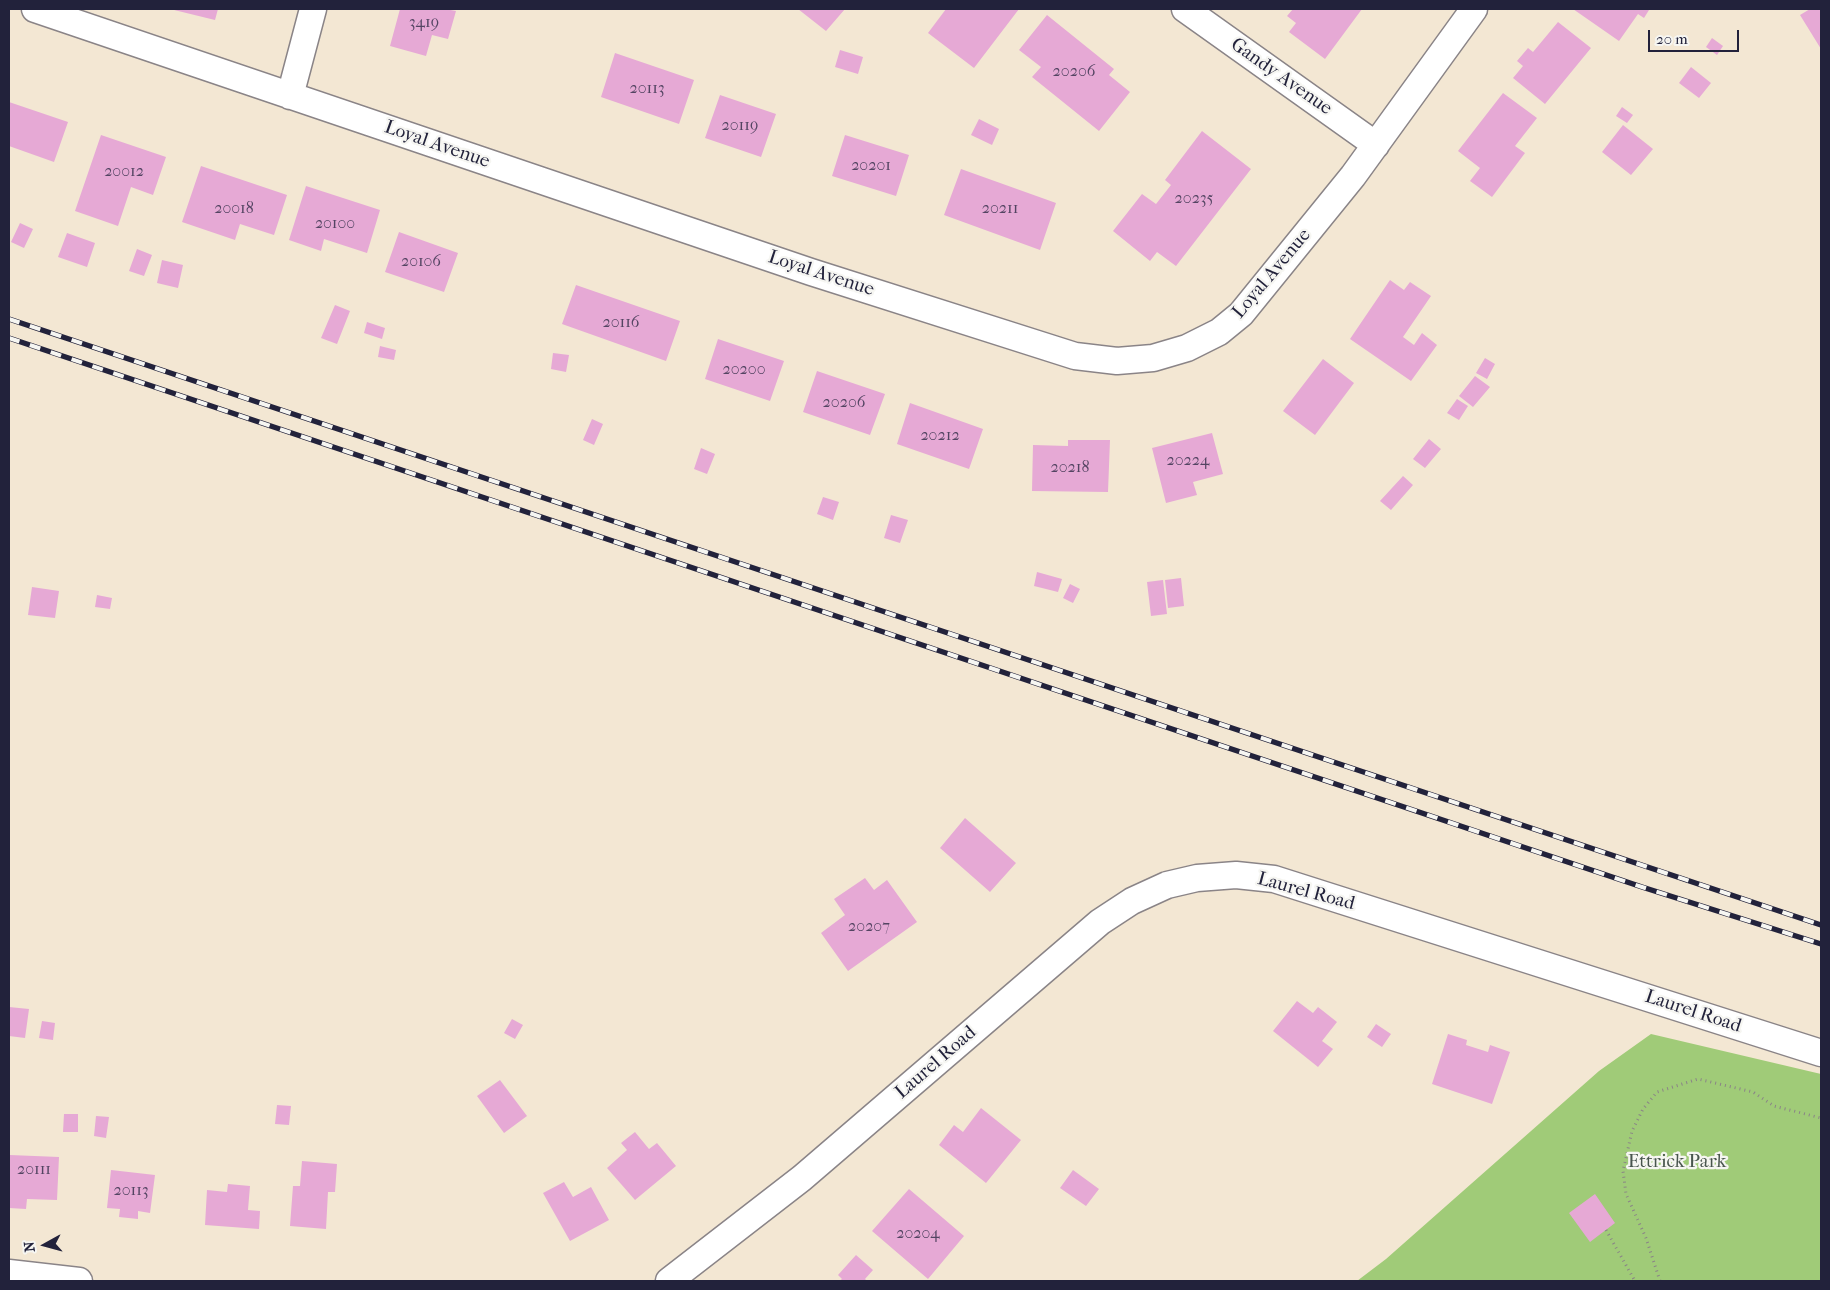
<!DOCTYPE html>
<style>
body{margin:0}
#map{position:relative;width:1830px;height:1290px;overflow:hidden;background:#f3e7d3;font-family:"IM FELL French Canon",serif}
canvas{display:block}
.frame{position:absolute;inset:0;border:10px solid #22223b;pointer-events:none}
.north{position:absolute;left:20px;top:1220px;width:50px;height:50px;-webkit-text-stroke:4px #f6f6f2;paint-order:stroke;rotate:263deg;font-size:14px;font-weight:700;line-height:20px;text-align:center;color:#22223b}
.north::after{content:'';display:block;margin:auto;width:18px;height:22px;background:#22223b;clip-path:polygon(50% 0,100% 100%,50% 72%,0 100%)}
.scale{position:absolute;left:1648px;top:30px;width:91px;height:22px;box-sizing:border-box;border:2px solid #22223b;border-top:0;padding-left:6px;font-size:15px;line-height:18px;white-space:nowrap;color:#22223b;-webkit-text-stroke:4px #f6f6f2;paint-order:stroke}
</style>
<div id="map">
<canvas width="1830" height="1290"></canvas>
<div class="frame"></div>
<div class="north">N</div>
<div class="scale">20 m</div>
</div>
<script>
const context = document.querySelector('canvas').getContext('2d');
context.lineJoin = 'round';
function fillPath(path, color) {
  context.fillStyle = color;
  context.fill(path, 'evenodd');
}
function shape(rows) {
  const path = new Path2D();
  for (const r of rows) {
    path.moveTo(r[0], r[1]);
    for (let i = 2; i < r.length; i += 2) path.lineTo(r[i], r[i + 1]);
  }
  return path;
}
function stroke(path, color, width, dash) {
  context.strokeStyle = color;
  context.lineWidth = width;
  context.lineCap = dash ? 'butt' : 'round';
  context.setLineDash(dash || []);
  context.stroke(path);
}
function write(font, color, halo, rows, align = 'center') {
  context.font = font + ' "IM FELL French Canon",serif';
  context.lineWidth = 4.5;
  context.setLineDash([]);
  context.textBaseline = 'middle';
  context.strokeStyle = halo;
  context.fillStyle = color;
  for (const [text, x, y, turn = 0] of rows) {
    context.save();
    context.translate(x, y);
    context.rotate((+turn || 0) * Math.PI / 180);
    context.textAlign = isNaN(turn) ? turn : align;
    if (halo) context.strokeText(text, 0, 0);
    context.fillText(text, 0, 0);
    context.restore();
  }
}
fillPath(shape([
 [1651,1034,1821,1074,1821,1281,1357,1281,1386,1259,1599,1071]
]), '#a0cb78');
fillPath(shape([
 [170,9,218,9,215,20],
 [400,9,445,9,456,11,448,39,432,35,426,56,390,46],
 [798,9,845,9,826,31],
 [946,9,1019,9,974,68,928,33],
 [1293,9,1362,9,1325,59,1289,32,1296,23,1287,16],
 [1573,9,1647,9,1649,10,1644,18,1638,14,1619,41],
 [1810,9,1821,9,1821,49,1800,15],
 [1047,15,1114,69,1109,75,1130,92,1099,131,1032,77,1041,67,1019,50],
 [1558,22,1591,48,1545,104,1513,78,1523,66,1517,61,1528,48,1533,52],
 [1712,38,1723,46,1717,55,1706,47],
 [840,50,863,57,858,74,835,67],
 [615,53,694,80,679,124,601,97],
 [1691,67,1711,83,1699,98,1679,83],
 [1503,93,1537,118,1515,146,1525,153,1492,197,1470,181,1480,168,1458,151],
 [720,95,776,114,761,157,705,138],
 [9,102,68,122,54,162,9,146],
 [1622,107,1633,115,1627,123,1616,116],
 [979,119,999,129,992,145,971,135],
 [1623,125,1653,149,1631,175,1602,152],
 [1202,131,1251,169,1176,266,1157,252,1150,261,1113,231,1142,194,1156,204,1171,185,1165,180],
 [101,135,166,157,153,195,131,187,118,226,75,211],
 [845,135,909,155,896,196,832,176],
 [201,166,287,195,274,235,240,224,235,240,182,222],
 [961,169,1056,203,1040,250,944,215],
 [306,186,380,210,367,253,324,239,321,251,289,240],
 [20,223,33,229,24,248,11,242],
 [399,232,458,253,444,292,385,272],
 [67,233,95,243,87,267,58,257],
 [137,249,152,255,144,276,129,271],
 [162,260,183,265,178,288,157,283],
 [1390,280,1404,290,1410,282,1431,296,1403,337,1414,345,1422,333,1437,345,1411,381,1350,339],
 [576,285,680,321,666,361,562,324],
 [335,305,350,311,337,344,321,338],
 [367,322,385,328,382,339,364,333],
 [718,339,784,361,770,401,705,379],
 [380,346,396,350,394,360,378,357],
 [553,353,569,355,566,372,551,369],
 [1485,358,1495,364,1487,379,1476,373],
 [1323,359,1354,383,1315,435,1283,411],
 [817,371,885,394,870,435,803,412],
 [1475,376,1490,387,1473,407,1459,396],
 [1457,399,1468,406,1459,420,1447,413],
 [910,403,983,429,969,469,897,444],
 [592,419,603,424,594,445,583,440],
 [1212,433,1223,474,1193,482,1197,495,1166,503,1152,448],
 [1429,439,1441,449,1425,468,1413,459],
 [1068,440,1110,440,1108,492,1032,491,1033,445,1068,446],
 [701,448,715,454,707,474,694,469],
 [1403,476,1413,485,1391,510,1380,501],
 [823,497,839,502,833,520,817,514],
 [891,515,908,520,900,543,884,538],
 [1037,572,1062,579,1058,592,1034,586],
 [1181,578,1184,606,1168,608,1165,580],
 [1163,580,1167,614,1151,616,1147,582],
 [1070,584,1080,589,1073,603,1063,598],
 [32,587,59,591,55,618,28,615],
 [97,595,112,598,110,609,95,607],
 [965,818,1016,863,990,892,940,848],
 [865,878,874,890,887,880,917,922,848,971,821,933,845,915,834,899],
 [1297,1001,1313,1013,1318,1007,1337,1022,1322,1041,1333,1049,1318,1067,1273,1031],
 [9,1007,29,1009,25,1038,9,1036],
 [512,1019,523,1025,515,1039,504,1033],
 [42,1021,55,1023,53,1040,39,1038],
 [1376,1024,1391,1034,1382,1047,1367,1037],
 [1448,1034,1467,1040,1466,1045,1488,1052,1490,1045,1510,1052,1492,1104,1432,1084],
 [500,1080,527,1116,504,1133,477,1096],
 [277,1105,291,1106,289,1125,275,1124],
 [981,1108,1021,1140,986,1183,939,1145,954,1125,963,1132],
 [64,1114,78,1114,78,1132,63,1132],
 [96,1116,109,1117,106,1138,94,1136],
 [635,1132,649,1149,657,1143,676,1166,635,1200,607,1168,627,1150,621,1143],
 [10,1155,59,1157,57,1200,27,1199,26,1209,9,1208],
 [302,1161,337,1164,335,1192,328,1192,326,1229,290,1226,293,1186,300,1186],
 [111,1170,155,1175,150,1213,138,1211,138,1219,119,1217,120,1209,107,1208],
 [1073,1170,1099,1189,1086,1206,1060,1188],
 [564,1182,573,1197,591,1187,609,1220,570,1241,543,1193],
 [228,1184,250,1186,248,1210,260,1211,259,1229,205,1225,207,1190,227,1192],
 [909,1189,964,1236,928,1279,872,1231],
 [1595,1194,1615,1223,1590,1242,1569,1213],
 [856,1255,873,1270,865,1279,867,1281,839,1281,842,1279,838,1275]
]), '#e6a9d5');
const street = shape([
 [35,9,811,272,1075,356,1117,361,1153,358,1187,348,1219,332,1241,314,1353,176,1474,9],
 [1185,9,1376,145],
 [290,96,313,9],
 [9,1273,79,1281],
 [669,1281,802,1178,1100,922,1132,901,1167,885,1197,878,1236,875,1274,879,1821,1053]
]);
stroke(street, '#8a8487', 29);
stroke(shape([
 [1606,1230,1635,1281],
 [1660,1281,1646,1238,1626,1194,1623,1171,1632,1131,1643,1109,1657,1092,1698,1079,1753,1092,1774,1106,1821,1118]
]), '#8a8487', 3, [1, 4]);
stroke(street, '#fff', 26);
const rail = shape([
 [9,319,1821,925],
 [9,338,1642,887,1821,944]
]);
stroke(rail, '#22223b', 5.5);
stroke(rail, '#f6f6f2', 4, [11]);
write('16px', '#534462', null, [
 ["3419",424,23],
 ["20206",1074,72],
 ["20113",647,89],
 ["20119",740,126],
 ["20201",871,166],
 ["20012",124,172],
 ["20235",1194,199],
 ["20018",234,209],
 ["20211",1000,209],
 ["20100",335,224],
 ["20106",421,262],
 ["20116",621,323],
 ["20200",744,370],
 ["20206",844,403],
 ["20212",940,436],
 ["20224",1188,461],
 ["20218",1070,468],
 ["20207",869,927],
 ["20111",34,1170],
 ["20113",131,1191],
 ["20204",918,1234]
]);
write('19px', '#22223b', '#f6f6f2', [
 ["Gandy Avenue",1281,77,35],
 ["Loyal Avenue",437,145,19],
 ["Loyal Avenue",821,274,18],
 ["Loyal Avenue",1272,274,-50],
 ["Laurel Road",1306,892,15],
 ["Laurel Road",1693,1012,18],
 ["Laurel Road",936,1063,-41]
]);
write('19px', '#48554d', '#f6f6f2', [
 ["Ettrick Park",1677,1162]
]);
</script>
